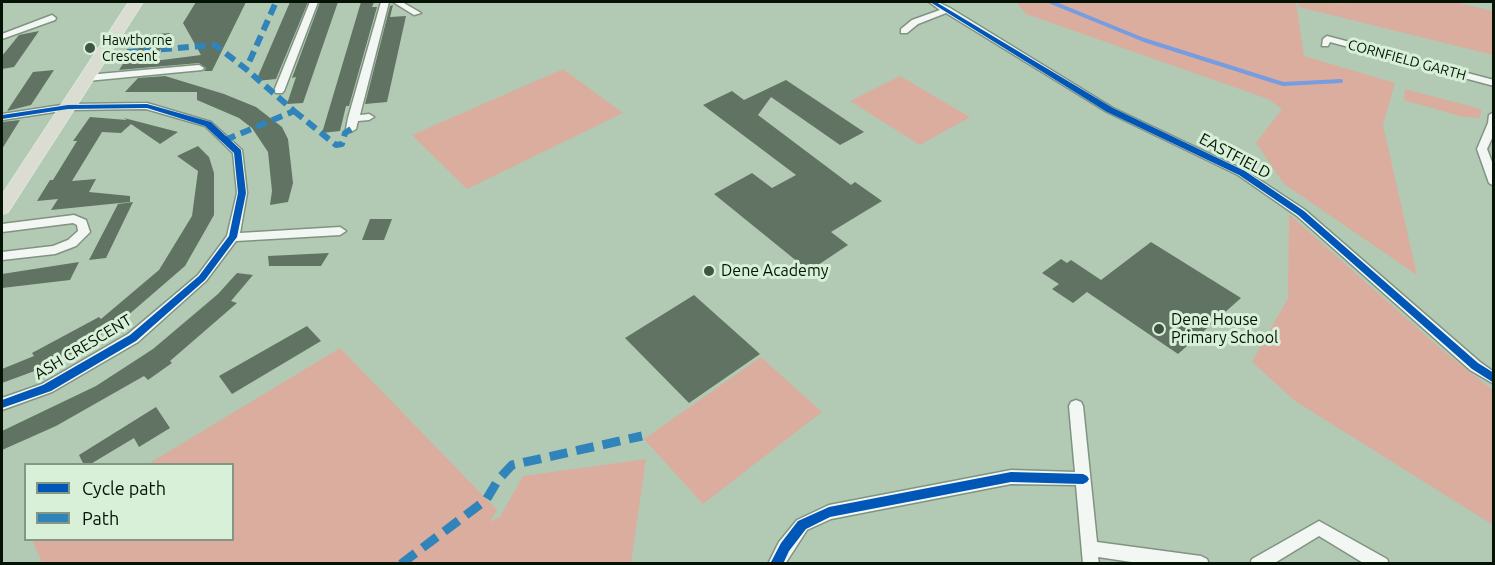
<!DOCTYPE html>
<style>
body{margin:0}
#map{position:relative;width:1495px;height:565px;overflow:hidden;background:#b2cab3;font-family:Ubuntu,sans-serif}
canvas{display:block}
.frame{position:absolute;inset:0;border:3px solid #041305;pointer-events:none}
.legend{position:absolute;left:24px;top:463px;width:210px;height:78px;box-sizing:border-box;background:#d8efd8;border:2px solid #839784;margin:0;padding:8px 10px;list-style:none;font-size:18px;color:#041305}
.legend li{display:flex;align-items:center;gap:12px;height:30px}
.legend b{width:30px;border:2px solid #839784}
</style>
<div id="map">
<canvas width="1495" height="565"></canvas>
<div class="frame"></div>
<ul class="legend">
<li><b style="height:8px;background:#0057b8"></b>Cycle path</li>
<li><b style="height:8px;background:#3084b9"></b>Path</li>
</ul>
</div>
<script>
const context = document.querySelector('canvas').getContext('2d');
context.lineJoin = 'round';
function fillPath(path, color) {
  context.fillStyle = color;
  context.fill(path, 'evenodd');
}
function shape(rows) {
  const path = new Path2D();
  for (const r of rows) {
    path.moveTo(r[0], r[1]);
    for (let i = 2; i < r.length; i += 2) path.lineTo(r[i], r[i + 1]);
  }
  return path;
}
function stroke(path, color, width, dash) {
  context.strokeStyle = color;
  context.lineWidth = width;
  context.lineCap = dash ? 'butt' : 'round';
  context.setLineDash(dash || []);
  context.stroke(path);
}
function write(font, color, halo, rows, align = 'center') {
  context.font = font + ' Ubuntu,sans-serif';
  context.lineWidth = 6;
  context.setLineDash([]);
  context.textBaseline = 'middle';
  context.strokeStyle = halo;
  context.fillStyle = color;
  for (const [text, x, y, turn = 0] of rows) {
    context.save();
    context.translate(x, y);
    context.rotate((+turn || 0) * Math.PI / 180);
    context.textAlign = isNaN(turn) ? turn : align;
    if (halo) context.strokeText(text, 0, 0);
    context.fillText(text, 0, 0);
    context.restore();
  }
}
fillPath(shape([
 [1016,2,1296,2,1304,56,1395,83,1383,125,1417,275,1284,184,1256,143,1282,109,1268,99,1026,14],
 [1298,2,1328,2,1352,8,1332,2,1454,2,1493,11,1493,55,1299,7],
 [563,69,623,113,467,189,412,135],
 [900,76,970,117,920,145,850,101],
 [1405,89,1481,109,1480,118,1463,117,1404,100],
 [1289,214,1441,349,1493,390,1493,525,1295,401,1252,362,1288,298],
 [340,348,497,510,490,522,500,517,523,476,646,459,631,563,42,563,32,540,232,540,232,464,148,464],
 [761,357,822,412,703,504,644,439]
]), '#daad9e');
stroke(shape([
 [1051,2,1144,40,1283,84,1341,81]
]), '#769ce1', 4);
fillPath(shape([
 [196,2,246,2,212,71,204,71,206,68,199,63,119,70,126,59,132,58,147,35,170,33,154,61,201,55,183,23],
 [290,2,308,2,276,79,256,81],
 [320,2,338,2,303,103,287,104,296,77,292,78],
 [361,2,374,2,372,7,377,7,349,106,346,106,340,131,322,133],
 [393,5,390,17,406,16,387,102,365,104,390,6],
 [39,31,14,67,2,69,2,56,19,35],
 [54,70,31,105,7,111,33,72],
 [165,76,224,94,256,107,282,127,288,139,293,183,288,202,270,205,272,191,268,152,252,128,239,118,197,100,197,92,125,92,138,78],
 [786,80,864,132,840,145,771,97,758,115,851,185,855,182,882,201,831,232,848,245,809,271,714,194,752,173,772,188,796,175,703,105,732,91,744,100],
 [90,117,127,120,124,118,178,132,160,144,131,124,121,133,102,132,72,181,96,179,89,192,130,196,130,202,51,210,58,199,37,201,50,180,53,180,77,141,73,141],
 [20,120,2,149,2,122],
 [198,146,209,157,214,173,214,215,185,266,119,323,73,353,40,369,2,383,2,369,34,356,32,353,99,317,101,319,159,270,192,216,198,171,177,156],
 [133,202,106,258,89,260,118,204],
 [370,219,392,219,384,240,362,240],
 [1151,242,1241,298,1178,354,1087,292,1073,303,1052,289,1059,284,1042,273,1061,259,1067,263,1071,260,1101,280],
 [329,253,321,266,269,266,268,256],
 [79,262,70,280,2,288,2,274],
 [237,273,253,275,231,301,237,303,170,361,172,363,148,380,144,376,56,426,2,450,2,431,96,386,153,349,218,294],
 [694,295,760,354,689,403,625,338],
 [307,326,321,341,232,394,219,376],
 [156,407,170,428,139,447,134,438,89,465,84,465,79,455]
]), '#617363');
const street = shape([
 [310,2,318,2,284,91,282,93,276,93,274,91,310,2],
 [381,2,389,2,360,115,369,114,374,117,369,120,358,121,356,129,351,132,346,129,348,118,381,2],
 [393,2,402,2,421,13,414,15,393,2],
 [929,2,938,2,950,8,1113,108,1246,171,1305,210,1480,362,1494,372,1494,384,1470,370,1297,216,1238,175,1107,112,946,13,918,24,907,33,901,33,901,29,912,20,940,10,929,2],
 [52,15,56,18,55,20,2,39,2,34,52,15],
 [1327,36,1494,80,1494,86,1330,42,1328,46,1322,46,1323,39,1327,36],
 [199,65,204,68,202,70,87,81,82,78,87,75,199,65],
 [147,103,211,122,242,150,247,193,240,233,340,227,346,231,340,235,236,241,206,281,138,342,52,392,2,410,2,398,42,384,128,334,198,275,227,236,237,193,233,153,205,126,146,109,68,110,2,120,2,114,68,104,147,103],
 [1494,112,1494,134,1487,149,1494,167,1494,186,1489,183,1477,149,1488,123,1489,115,1494,112],
 [74,215,86,220,90,232,76,246,55,254,2,260,2,252,53,246,68,240,78,231,77,225,73,223,2,232,2,224,74,215],
 [1076,400,1081,402,1083,406,1097,542,1201,556,1207,559,1209,564,1145,564,1098,557,1099,564,1083,564,1076,485,1011,484,831,519,807,530,785,564,768,564,779,542,797,520,829,505,1011,470,1075,472,1069,406,1071,402,1076,400],
 [1319,521,1387,559,1389,564,1365,564,1319,536,1273,564,1250,564,1252,559,1319,521]
]);
const primary = shape([
 [129,2,143,2,8,212,2,214,2,195,129,2]
]);
stroke(street, '#809381', 3);
stroke(primary, '#dce7dd', 2);
fillPath(street, '#f3f7f4');
fillPath(primary, '#dbdcd2');
stroke(shape([
 [127,52,215,45,246,69,276,2],
 [294,111,336,145,342,144,345,133,351,129],
 [225,140,294,111,246,69]
]), '#3084b9', 6, [11, 6]);
stroke(shape([
 [401,564,486,500,498,480,512,465,642,436]
]), '#3084b9', 9, [18, 9]);
fillPath(shape([
 [930,2,936,2,1113,108,1245,171,1304,211,1478,363,1494,373,1494,383,1472,369,1298,215,1239,175,1107,112,930,2],
 [147,104,211,122,241,150,246,193,237,237,205,280,136,341,51,391,2,408,2,400,43,385,130,335,199,276,229,236,238,193,234,153,205,126,147,108,68,109,2,119,2,115,68,105,147,104],
 [1011,472,1083,474,1087,476,1089,479,1087,482,1083,484,1011,482,830,517,806,529,789,551,783,564,770,564,781,543,798,521,829,507,1011,472]
]), '#0057b8');
for (const [x, y, r, color] of [
 [90,48,6,"#415342"],
 [709,271,6,"#415342"],
 [1159,329,6,"#415342"]
]) {
  const dot = new Path2D();
  dot.arc(x, y, r, 0, 2 * Math.PI);
  context.fillStyle = color;
  context.fill(dot);
  stroke(dot, '#d8efd8', 2);
}
write('14px', '#041305', '#d8efd8', [
 ["Hawthorne",102,40],
 ["Crescent",102,56]
], 'left');
write('14px', '#041305', '#d8efd8', [
 ["CORNFIELD GARTH",1407,60,15]
]);
write('16px', '#041305', '#d8efd8', [
 ["EASTFIELD",1235,156,28],
 ["ASH CRESCENT",83,347,-31]
]);
write('16px', '#041305', '#d8efd8', [
 ["Dene Academy",721,271],
 ["Dene House",1171,320],
 ["Primary School",1171,338]
], 'left');
</script>
